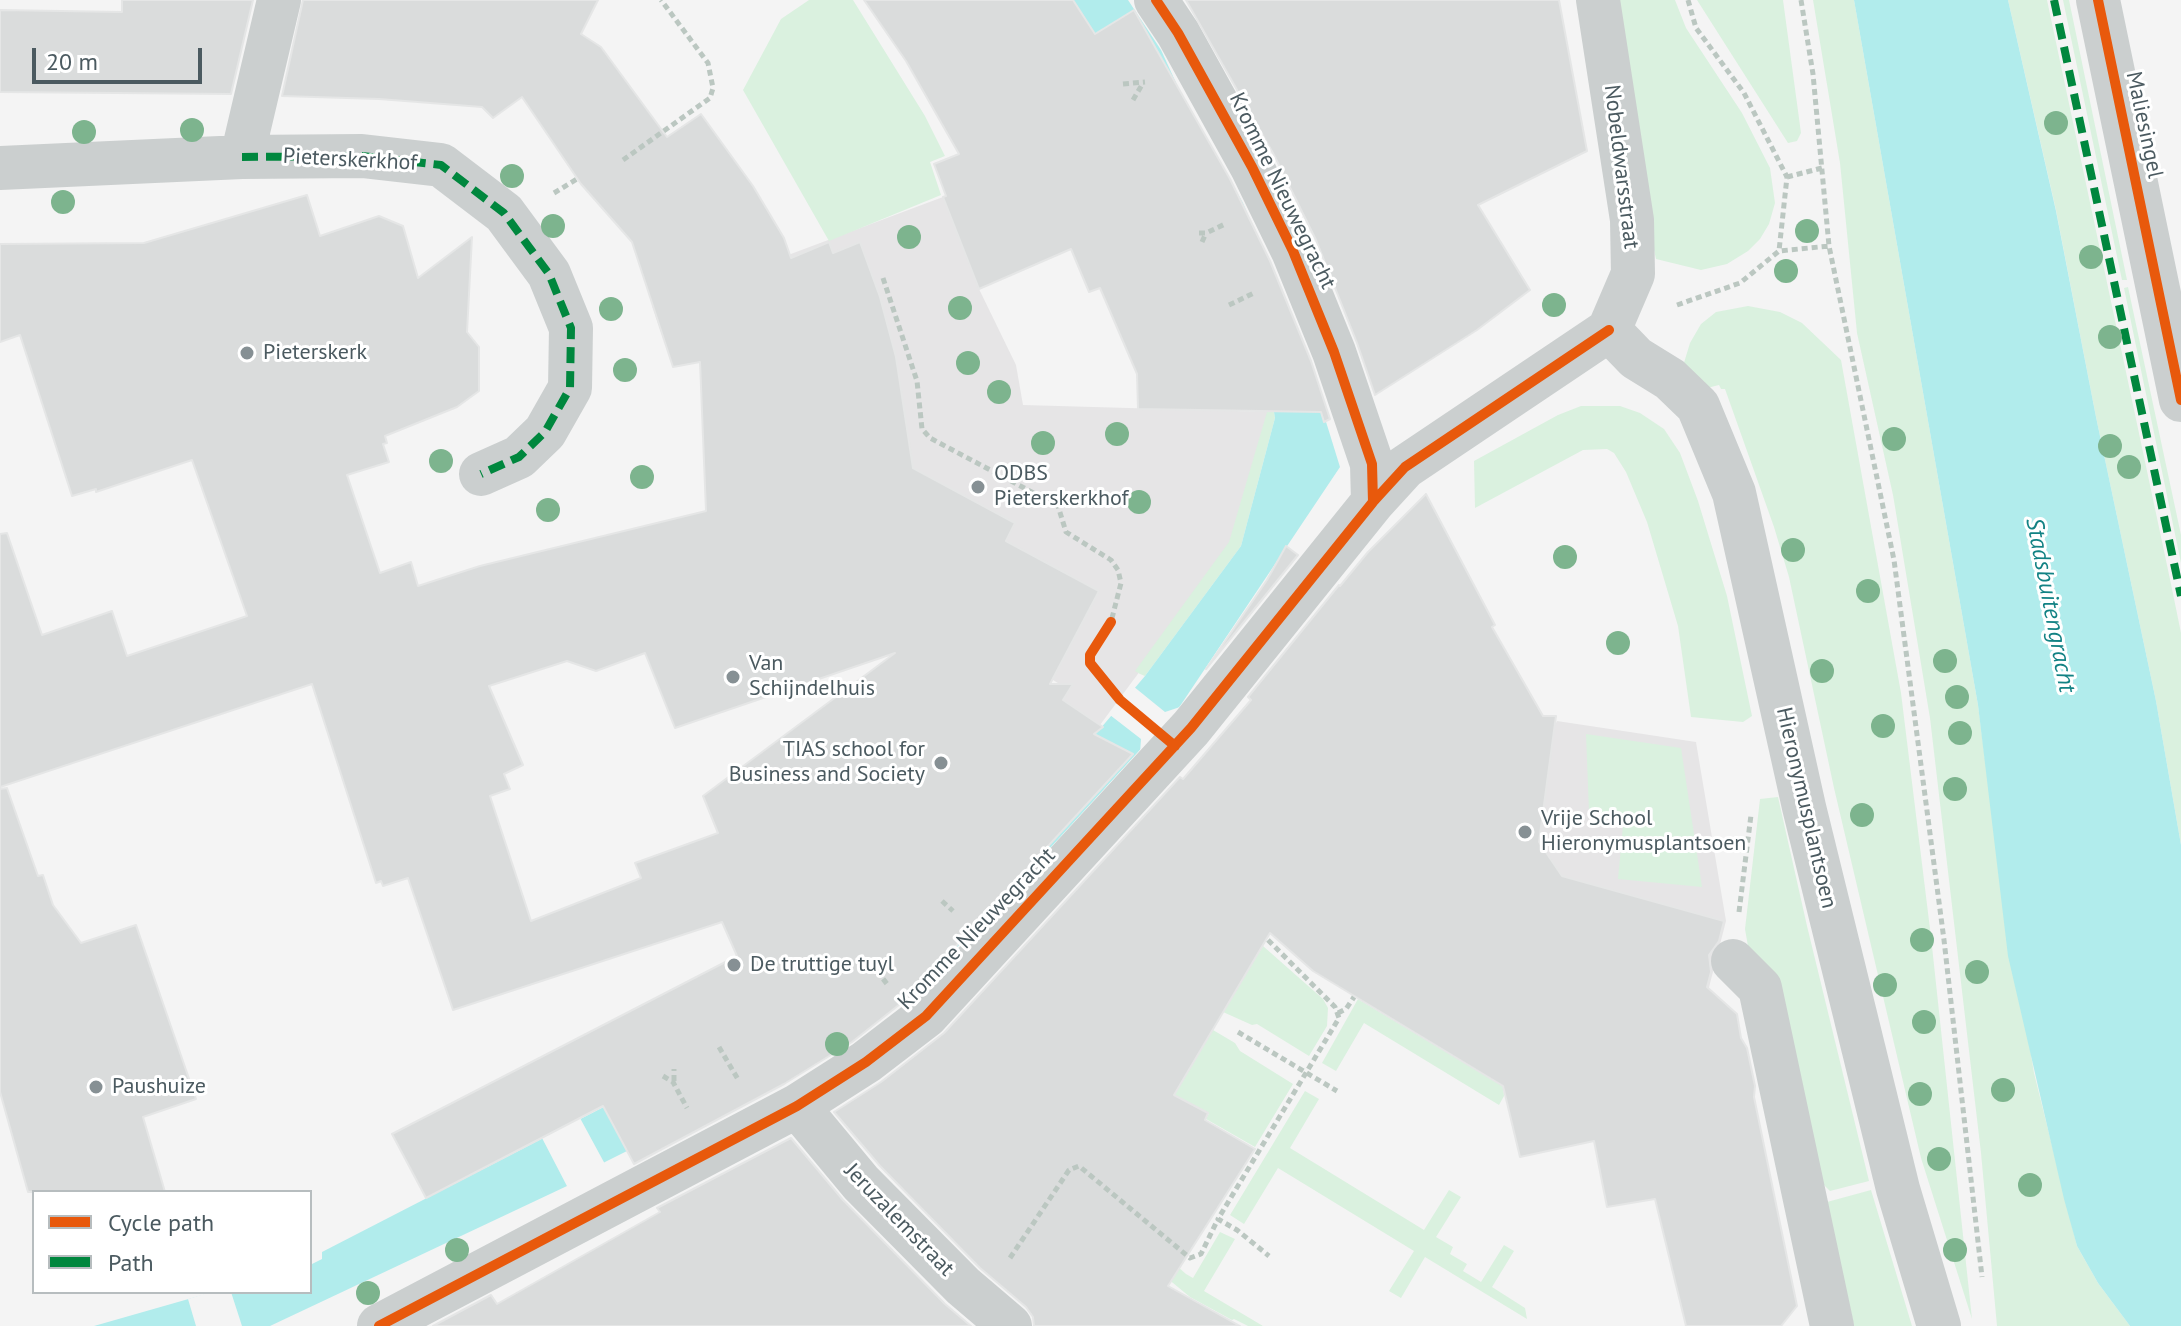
<!DOCTYPE html>
<style>
body{margin:0}
#map{position:relative;width:2181px;height:1326px;overflow:hidden;background:#f4f4f4;font-family:"PT Sans",sans-serif}
canvas{display:block}
.legend{position:absolute;left:32px;top:1190px;width:280px;height:104px;box-sizing:border-box;background:#fff;border:2px solid #b7bdbf;margin:0;padding:10px 14px;list-style:none;font-size:24px;color:#4b5a60}
.legend li{display:flex;align-items:center;gap:16px;height:40px}
.legend b{width:40px;border:2px solid #b7bdbf}
.scale{position:absolute;left:32px;top:48px;width:170px;height:36px;box-sizing:border-box;border:4px solid #4b5a60;border-top:0;padding-left:10px;font-size:24px;line-height:28px;white-space:nowrap;color:#4b5a60;-webkit-text-stroke:6px #fff;paint-order:stroke}
</style>
<div id="map">
<canvas width="2181" height="1326"></canvas>
<ul class="legend">
<li><b style="height:10px;background:#e8590c"></b>Cycle path</li>
<li><b style="height:10px;background:#00873e"></b>Path</li>
</ul>
<div class="scale">20 m</div>
</div>
<script>
const context = document.querySelector('canvas').getContext('2d');
context.lineJoin = 'round';
function fillPath(path, color) {
  context.fillStyle = color;
  context.fill(path, 'evenodd');
}
function shape(rows) {
  const path = new Path2D();
  for (const r of rows) {
    path.moveTo(r[0], r[1]);
    for (let i = 2; i < r.length; i += 2) path.lineTo(r[i], r[i + 1]);
  }
  return path;
}
function stroke(path, color, width, dash) {
  context.strokeStyle = color;
  context.lineWidth = width;
  context.lineCap = dash ? 'butt' : 'round';
  context.setLineDash(dash || []);
  context.stroke(path);
}
function write(font, color, halo, rows, align = 'center') {
  context.font = font + ' "PT Sans",sans-serif';
  context.lineWidth = 6;
  context.setLineDash([]);
  context.textBaseline = 'middle';
  context.strokeStyle = halo;
  context.fillStyle = color;
  for (const [text, x, y, turn = 0] of rows) {
    context.save();
    context.translate(x, y);
    context.rotate((+turn || 0) * Math.PI / 180);
    context.textAlign = isNaN(turn) ? turn : align;
    if (halo) context.strokeText(text, 0, 0);
    context.fillText(text, 0, 0);
    context.restore();
  }
}
fillPath(shape([
 [943,197,979,289,1016,365,1023,405,1270,412,1235,543,1100,725,1059,702,1066,688,1001,648,707,512,701,362,673,367,652,306],
 [1557,721,1696,742,1726,921,1705,1003,1354,799,1552,730]
]), '#e6e5e6');
fillPath(shape([
 [809,0,853,0,925,116,945,156,930,162,941,195,829,241,743,90,781,19],
 [1613,0,1675,0,1686,28,1742,113,1770,168,1775,203,1769,224,1760,239,1748,251,1727,264,1701,270,1656,259,1645,209],
 [1697,0,1783,0,1801,133,1797,141,1788,143],
 [1813,0,1854,0,1978,705,1994,828,2034,1073,2077,1246,2098,1283,2130,1326,1997,1326,1981,1153,1930,718,1893,495,1857,333,1840,163],
 [2008,0,2047,0,2171,584,2181,633,2181,845,2156,701,2096,417,2056,210],
 [2063,0,2069,0,2127,280,2122,280],
 [2128,287,2181,535,2181,563,2124,288],
 [1748,306,1780,312,1802,323,1841,360,1901,693,1931,937,1972,1319,1921,1158,1834,788,1789,577,1774,527,1725,389,1721,389,1719,385,1707,388,1683,366,1690,343,1701,324,1716,312],
 [1581,406,1620,406,1640,413,1664,429,1680,453,1698,501,1727,596,1752,716,1743,722,1691,717,1678,626,1647,522,1626,472,1614,453,1607,449,1583,450,1475,508,1474,461,1558,415],
 [1267,412,1274,412,1275,418,1241,546,1145,676,1140,674,1135,671,1229,542],
 [1586,734,1681,748,1702,887,1618,879,1624,815,1589,812],
 [1778,797,1807,926,1869,1181,1830,1191,1824,1185,1750,958,1745,929,1760,799],
 [1263,946,1323,999,1328,1008,1327,1026,1309,1056,1257,1024,1252,1025,1223,1012],
 [1358,999,1503,1086,1504,1096,1499,1105,1364,1023,1336,1071,1322,1063],
 [1213,1030,1235,1043,1240,1051,1293,1084,1255,1147,1206,1119,1209,1113,1174,1095],
 [1305,1091,1319,1099,1290,1148,1424,1230,1449,1190,1461,1197,1436,1237,1453,1247,1450,1254,1467,1264,1463,1271,1481,1282,1504,1245,1514,1251,1492,1287,1525,1308,1527,1319,1425,1257,1401,1298,1389,1291,1414,1251,1278,1168,1244,1224,1230,1215],
 [1871,1190,1912,1326,1854,1326,1827,1202],
 [1096,1195,1186,1274,1193,1278,1220,1232,1235,1239,1204,1291,1263,1326,1248,1326,1234,1319,1232,1320,1190,1297,1081,1207]
]), '#daf1df');
fillPath(shape([
 [1073,0,1128,0,1161,50,1178,87,1243,203,1301,341,1340,467,1180,706,976,929,911,991,683,1123,605,1162,567,1186,270,1326,94,1326,213,1292,310,1292,310,1265,322,1259,322,1252,627,1095,1049,789,1145,676,1241,546,1275,418,1274,412],
 [1854,0,2008,0,2056,211,2096,417,2156,701,2181,845,2181,1326,2130,1326,2098,1283,2077,1246,2064,1199,2008,956,1978,705]
]), '#b1ecec');
fillPath(shape([
 [1133,686,1165,712,1183,706,1140,753,1141,739,1110,715],
 [580,1118,606,1166,569,1190,542,1138],
 [211,1292,231,1292,242,1326,196,1326,188,1299]
]), '#f4f4f4');
const building = shape([
 [122,0,253,0,231,94,0,92,0,10,122,12,122,0],
 [303,0,598,0,581,34,601,47,667,137,701,114,753,186,784,238,791,258,829,242,833,253,860,242,880,297,896,357,913,468,1015,523,1006,541,1099,591,1050,684,1073,684,1063,700,1103,727,1094,734,1133,754,909,997,852,1042,784,1084,634,1164,603,1106,426,1198,392,1134,737,956,722,922,453,1010,408,878,383,886,381,881,376,883,312,684,0,787,0,534,7,533,42,635,112,611,127,656,247,616,192,460,96,492,96,489,72,496,20,335,0,342,0,244,144,243,307,195,320,236,379,216,403,226,418,278,472,237,467,332,479,347,479,391,457,407,385,436,387,443,383,444,389,462,347,475,380,573,411,562,418,586,480,566,706,511,700,362,673,367,632,242,581,184,522,97,493,118,482,107,379,99,282,96,303,0],
 [645,653,675,728,895,653,703,796,718,833,635,863,641,878,531,921,490,796,510,789,504,774,523,765,489,686,567,661,596,671,645,653],
 [864,0,1073,0,1095,34,1134,10,1230,179,1270,261,1311,361,1330,419,1324,422,1321,412,1138,409,1137,374,1100,288,1089,292,1071,249,979,289,943,197,946,196,934,164,959,154,906,61,864,0],
 [1186,0,1559,0,1587,151,1478,205,1530,290,1477,330,1375,395,1357,343,1316,240,1274,155,1186,0],
 [1426,494,1495,625,1492,627,1543,716,1556,716,1539,842,1562,876,1724,921,1719,941,1709,955,1711,972,1707,987,1737,1014,1741,1038,1747,1048,1755,1086,1754,1097,1797,1306,1781,1326,1686,1326,1655,1199,1607,1207,1594,1141,1520,1157,1503,1086,1313,971,1270,933,1174,1095,1208,1113,1205,1120,1255,1149,1168,1286,1240,1326,1034,1326,1033,1317,1026,1307,980,1268,880,1166,834,1112,881,1082,944,1033,1180,777,1183,779,1251,700,1248,697,1339,585,1340,586,1368,552,1426,494],
 [1286,546,1298,555,1206,669,1267,580,1286,546],
 [7,788,38,876,43,875,53,905,81,943,136,925,196,1099,143,1117,165,1192,28,1192,0,1092,0,789,7,788],
 [791,1138,843,1200,945,1304,971,1326,433,1326,491,1295,497,1304,660,1212,657,1208,791,1138]
]);
fillPath(building, '#dadcdc');
stroke(building, '#e5e6e6', 2);
stroke(shape([
 [1688,0,1696,28,1744,93,1787,177,1779,251],
 [1801,0,1813,74,1829,246,1894,560,1944,940,1982,1277],
 [1123,84,1145,82],
 [1133,100,1143,83],
 [623,160,710,98,713,88,708,63,661,0],
 [1787,177,1822,168],
 [554,193,577,179],
 [1199,233,1206,233,1225,224],
 [1202,242,1206,233],
 [883,278,917,381,922,429,930,438,1058,506,1066,532,1111,560,1118,570,1121,583,1111,622],
 [1229,305,1254,293],
 [1677,305,1740,283,1779,251,1829,246],
 [942,901,953,911],
 [1739,912,1751,815],
 [1268,940,1335,1007,1339,1018,1218,1219,1237,1230,1269,1256],
 [876,961,877,971,887,984],
 [1338,1013,1346,1009,1354,997],
 [1238,1032,1337,1091],
 [719,1047,739,1081],
 [663,1076,673,1082,687,1108],
 [674,1081,674,1069],
 [1010,1258,1069,1170,1079,1166,1190,1258,1201,1254,1218,1219]
]), '#bbc7c1', 5, [6, 4]);
stroke(shape([
 [1156,0,1178,33,1252,167,1293,251,1334,352,1372,464,1373,502],
 [1598,0,1632,220,1633,274,1609,330],
 [2098,0,2181,400],
 [242,157,279,0],
 [0,168,242,157,362,156,441,165,504,213,549,274,571,328,570,388,545,432,519,457,481,474],
 [1609,330,1636,358,1670,379,1698,406,1734,493,1804,807,1898,1189,1939,1326],
 [1733,961,1760,988,1832,1326],
 [797,1106,861,1183,963,1286,1010,1326],
 [379,1326,797,1106,866,1062,926,1016,1191,728,1373,502,1405,467,1609,330]
]), '#cbcfcf', 44);
stroke(shape([
 [2054,0,2181,596],
 [242,157,362,156,441,165,504,213,549,274,571,328,570,388,545,432,519,457,481,474]
]), '#00873e', 8, [16, 8]);
stroke(shape([
 [1156,0,1178,33,1252,167,1293,251,1334,352,1372,464,1373,502],
 [2098,0,2181,400],
 [1111,622,1090,655,1090,663,1120,700,1175,746],
 [379,1326,797,1106,866,1062,926,1016,1191,728,1373,502,1405,467,1609,330]
]), '#e8590c', 10);
context.fillStyle = '#7db48e';
for (const [x, y] of [
 [2056,123],
 [192,130],
 [84,132],
 [512,176],
 [63,202],
 [553,226],
 [1807,231],
 [909,237],
 [2091,257],
 [1786,271],
 [1554,305],
 [960,308],
 [611,309],
 [2110,337],
 [968,363],
 [625,370],
 [999,392],
 [1117,434],
 [1894,439],
 [1043,443],
 [2110,446],
 [441,461],
 [2129,467],
 [642,477],
 [1139,502],
 [548,510],
 [1793,550],
 [1565,557],
 [1868,591],
 [1618,643],
 [1945,661],
 [1822,671],
 [1957,697],
 [1883,726],
 [1960,733],
 [1955,789],
 [1862,815],
 [1922,940],
 [1977,972],
 [1885,985],
 [1924,1022],
 [837,1044],
 [2003,1090],
 [1920,1094],
 [1939,1159],
 [2030,1185],
 [457,1250],
 [1955,1250],
 [368,1293]
]) {
  context.beginPath();
  context.arc(x, y, 12, 0, 2 * Math.PI);
  context.fill();
}
for (const [x, y, r, color] of [
 [247,353,8,"#869094"],
 [978,487,8,"#869094"],
 [733,677,8,"#869094"],
 [941,763,8,"#869094"],
 [1525,832,8,"#869094"],
 [734,965,8,"#869094"],
 [96,1087,8,"#869094"]
]) {
  const dot = new Path2D();
  dot.arc(x, y, r, 0, 2 * Math.PI);
  context.fillStyle = color;
  context.fill(dot);
  stroke(dot, '#fff', 3);
}
write('22px', '#4b5a60', '#fff', [
 ["Maliesingel",2144,125,78],
 ["Pieterskerkhof",350,160,3],
 ["Nobeldwarsstraat",1621,167,83],
 ["Kromme Nieuwegracht",1282,191,64],
 ["Hieronymusplantsoen",1806,808,77],
 ["Kromme Nieuwegracht",977,929,-46],
 ["Jeruzalemstraat",899,1220,46]
]);
write('22px', '#4b5a60', '#fff', [
 ["Pieterskerk",263,353],
 ["ODBS",994,474],
 ["Pieterskerkhof",994,499],
 ["Van",749,664],
 ["Schijndelhuis",749,689],
 ["TIAS school for",925,750,"right"],
 ["Business and Society",925,775,"right"],
 ["Vrije School",1541,819],
 ["Hieronymusplantsoen",1541,844],
 ["De truttige tuyl",750,965],
 ["Paushuize",112,1087]
], 'left');
write('italic 24px', '#128284', '#fff', [
 ["Stadsbuitengracht",2050,605,79]
]);
</script>
